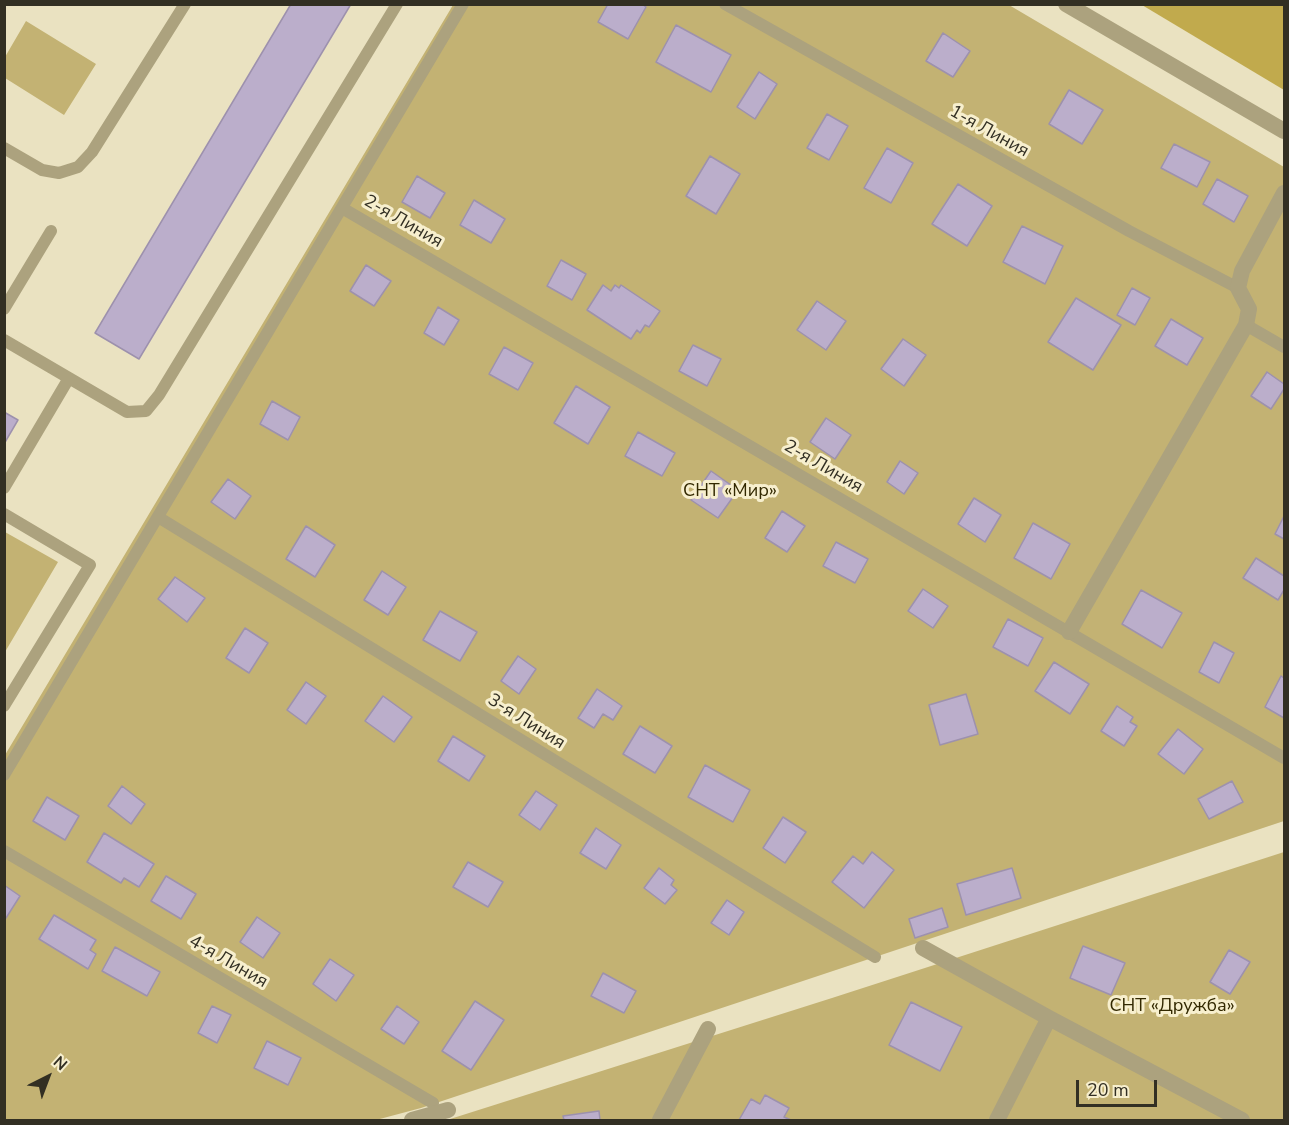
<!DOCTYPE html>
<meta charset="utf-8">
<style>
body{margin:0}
#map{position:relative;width:1289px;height:1125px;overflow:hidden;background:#eae2c1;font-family:"Nunito Sans",sans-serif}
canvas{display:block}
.frame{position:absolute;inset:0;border:6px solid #322f23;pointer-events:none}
.north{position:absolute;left:18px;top:1047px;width:60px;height:60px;-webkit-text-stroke:4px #f7efce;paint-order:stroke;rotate:42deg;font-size:16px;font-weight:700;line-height:24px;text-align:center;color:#322f23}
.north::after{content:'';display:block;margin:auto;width:21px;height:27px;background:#322f23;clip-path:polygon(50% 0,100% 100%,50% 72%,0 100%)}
.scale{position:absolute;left:1076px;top:1080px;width:81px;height:27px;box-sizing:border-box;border:3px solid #322f23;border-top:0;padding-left:8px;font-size:18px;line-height:21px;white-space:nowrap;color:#322f23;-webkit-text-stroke:4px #f7efce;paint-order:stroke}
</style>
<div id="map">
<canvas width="1289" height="1125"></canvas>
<div class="frame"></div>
<div class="north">N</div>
<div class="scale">20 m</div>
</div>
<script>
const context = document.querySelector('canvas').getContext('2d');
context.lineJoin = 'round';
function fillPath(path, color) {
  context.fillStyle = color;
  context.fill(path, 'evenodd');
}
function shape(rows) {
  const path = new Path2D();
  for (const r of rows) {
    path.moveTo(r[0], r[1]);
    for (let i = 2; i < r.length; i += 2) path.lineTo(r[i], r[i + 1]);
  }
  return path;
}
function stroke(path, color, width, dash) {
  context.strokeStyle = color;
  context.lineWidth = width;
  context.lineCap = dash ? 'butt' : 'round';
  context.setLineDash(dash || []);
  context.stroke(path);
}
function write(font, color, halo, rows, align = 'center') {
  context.font = font + ' "Nunito Sans",sans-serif';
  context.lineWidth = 6;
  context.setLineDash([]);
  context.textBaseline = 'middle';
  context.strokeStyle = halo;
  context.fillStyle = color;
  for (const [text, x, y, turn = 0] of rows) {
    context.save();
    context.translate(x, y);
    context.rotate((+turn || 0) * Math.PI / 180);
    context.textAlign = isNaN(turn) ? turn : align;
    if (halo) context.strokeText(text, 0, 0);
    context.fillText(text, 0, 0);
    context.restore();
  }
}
fillPath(shape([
 [453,5,1009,5,1284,167,1284,821,421,1108,376,1120,5,1120,5,755],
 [26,21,96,64,64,115,5,78,5,57],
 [5,532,58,562,5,652],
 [1284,852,1284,1120,447,1120,832,998]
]), '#c3b273');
fillPath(shape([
 [1142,5,1284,5,1284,90]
]), '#c1aa4d');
const building = shape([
 [291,4,351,4,139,359,95,333,291,4],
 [608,4,642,4,646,7,628,39,598,22,608,4],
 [676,25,731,55,711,92,656,62,676,25],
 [943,33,970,51,953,77,926,61,943,33],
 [759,72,777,84,755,119,737,107,759,72],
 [1069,90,1103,110,1082,144,1049,124,1069,90],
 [827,114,848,126,829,160,807,148,827,114],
 [1174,144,1210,162,1197,187,1161,168,1174,144],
 [887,148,913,163,891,203,864,188,887,148],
 [710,156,740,174,716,214,686,196,710,156],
 [417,176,445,193,430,218,402,202,417,176],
 [1217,179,1248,196,1234,222,1203,204,1217,179],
 [958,184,992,206,967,246,932,224,958,184],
 [474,200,505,219,491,243,460,225,474,200],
 [1022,226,1063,246,1045,284,1003,262,1022,226],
 [561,260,586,274,572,300,547,286,561,260],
 [366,265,391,281,374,306,350,291,366,265],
 [603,285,611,291,615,285,619,288,621,285,660,311,649,327,645,325,640,333,637,330,631,339,587,310,603,285],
 [1132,288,1150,298,1135,325,1117,315,1132,288],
 [1076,298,1121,325,1093,370,1048,342,1076,298],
 [817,301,846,321,826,350,797,330,817,301],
 [438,307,459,320,444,345,424,333,438,307],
 [1171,319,1203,338,1187,365,1155,346,1171,319],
 [903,339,926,355,904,386,881,369,903,339],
 [693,345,721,359,707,386,679,371,693,345],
 [504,347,533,363,518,390,489,374,504,347],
 [1267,372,1284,384,1284,389,1271,409,1251,396,1267,372],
 [576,386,610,407,588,444,554,423,576,386],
 [272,401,300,417,288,440,260,424,272,401],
 [4,412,18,420,4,444,4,412],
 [826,418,851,435,835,459,810,442,826,418],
 [638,432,675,453,662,476,625,456,638,432],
 [900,461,918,473,904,494,887,482,900,461],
 [711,471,738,490,718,518,691,500,711,471],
 [228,479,251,496,235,519,211,502,228,479],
 [974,498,1001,515,985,542,958,524,974,498],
 [782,511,805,526,787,552,765,538,782,511],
 [1284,516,1284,539,1275,534,1284,516],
 [1033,523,1070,544,1051,579,1014,558,1033,523],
 [306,526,335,545,315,577,286,559,306,526],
 [836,542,868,559,855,583,823,566,836,542],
 [1256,558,1284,576,1284,590,1278,600,1243,578,1256,558],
 [382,571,406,587,388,615,364,600,382,571],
 [175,577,205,598,187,622,158,599,175,577],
 [923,589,948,606,933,628,908,611,923,589],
 [1141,590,1182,613,1162,648,1122,624,1141,590],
 [440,611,477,632,460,661,423,640,440,611],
 [1008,619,1043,638,1028,666,993,647,1008,619],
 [245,628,268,643,249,673,226,658,245,628],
 [1214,642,1234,653,1219,683,1199,672,1214,642],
 [518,656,536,669,519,694,501,681,518,656],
 [1054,662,1089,684,1070,714,1035,691,1054,662],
 [1281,676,1284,678,1284,718,1265,707,1281,676],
 [306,682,326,696,306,724,287,710,306,682],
 [597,689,622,706,613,720,603,714,594,728,578,718,597,689],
 [966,694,978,734,940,745,929,705,966,694],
 [383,696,412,717,394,742,365,721,383,696],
 [1117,706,1133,717,1130,722,1137,726,1124,746,1101,731,1117,706],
 [640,726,672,746,655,773,623,754,640,726],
 [1178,729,1203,749,1184,774,1158,754,1178,729],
 [453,736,485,756,469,781,438,761,453,736],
 [705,765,750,790,733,822,688,797,705,765],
 [1232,781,1243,802,1209,819,1198,799,1232,781],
 [122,786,145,804,131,824,108,806,122,786],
 [536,791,557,805,540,830,519,815,536,791],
 [47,797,79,816,65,840,33,821,47,797],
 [783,817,806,832,785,863,763,848,783,817],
 [596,828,621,845,606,869,580,853,596,828],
 [104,833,154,864,139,887,124,878,121,883,87,862,104,833],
 [872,852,894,870,864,908,832,882,853,856,863,864,872,852],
 [468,862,503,882,488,907,453,887,468,862],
 [659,868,674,880,671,885,677,890,665,904,644,888,659,868],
 [1012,868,1021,898,966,915,957,884,1012,868],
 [166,876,196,894,181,919,151,901,166,876],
 [4,885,20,896,6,918,4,917,4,885],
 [727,900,744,912,729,935,711,923,727,900],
 [942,908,948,927,915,938,909,919,942,908],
 [54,915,96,940,90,950,96,954,88,969,39,939,54,915],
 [257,917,280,933,263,958,240,942,257,917],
 [1083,946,1125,963,1111,995,1070,978,1083,946],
 [115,947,160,972,147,996,102,971,115,947],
 [1229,950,1250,962,1230,994,1210,982,1229,950],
 [330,959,354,975,336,1001,313,984,330,959],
 [603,973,636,991,624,1013,591,996,603,973],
 [475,1001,504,1020,471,1070,442,1051,475,1001],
 [911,1002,962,1027,940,1071,889,1045,911,1002],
 [212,1006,231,1015,217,1043,198,1033,212,1006],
 [397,1006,419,1022,404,1044,381,1029,397,1006],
 [267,1041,301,1058,288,1085,254,1068,267,1041],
 [765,1095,789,1108,784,1117,791,1120,739,1120,751,1099,760,1104,765,1095],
 [599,1111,600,1120,564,1120,563,1116,599,1111]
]);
fillPath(building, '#bbaecb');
stroke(building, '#9d91ad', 1.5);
stroke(shape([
 [725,4,1129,231,1238,288],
 [4,148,42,170,59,173,78,167,92,152,185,4],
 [342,208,1284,758],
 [4,309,51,231],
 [1246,325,1284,347],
 [4,340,127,412,146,411,159,395,397,4],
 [4,488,69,378],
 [4,514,90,565,4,706],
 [158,517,875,957],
 [4,775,463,4],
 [4,851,433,1103]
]), '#aca27e', 12);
stroke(shape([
 [1066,4,1284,131],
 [1069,632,1246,325,1249,309,1238,288,1242,271,1284,193],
 [923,948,1049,1018,1242,1120],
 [412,1120,448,1110],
 [660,1120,708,1029],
 [997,1120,1049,1018]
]), '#aca27e', 16);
write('18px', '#322f23', '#f7efce', [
 ["1-я Линия",989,132,29],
 ["2-я Линия",403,222,30],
 ["2-я Линия",823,467,30],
 ["3-я Линия",526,722,32],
 ["4-я Линия",228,962,30]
]);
write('18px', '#322800', '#f7efce', [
 ["СНТ «Мир»",730,492],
 ["СНТ «Дружба»",1172,1007]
]);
</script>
